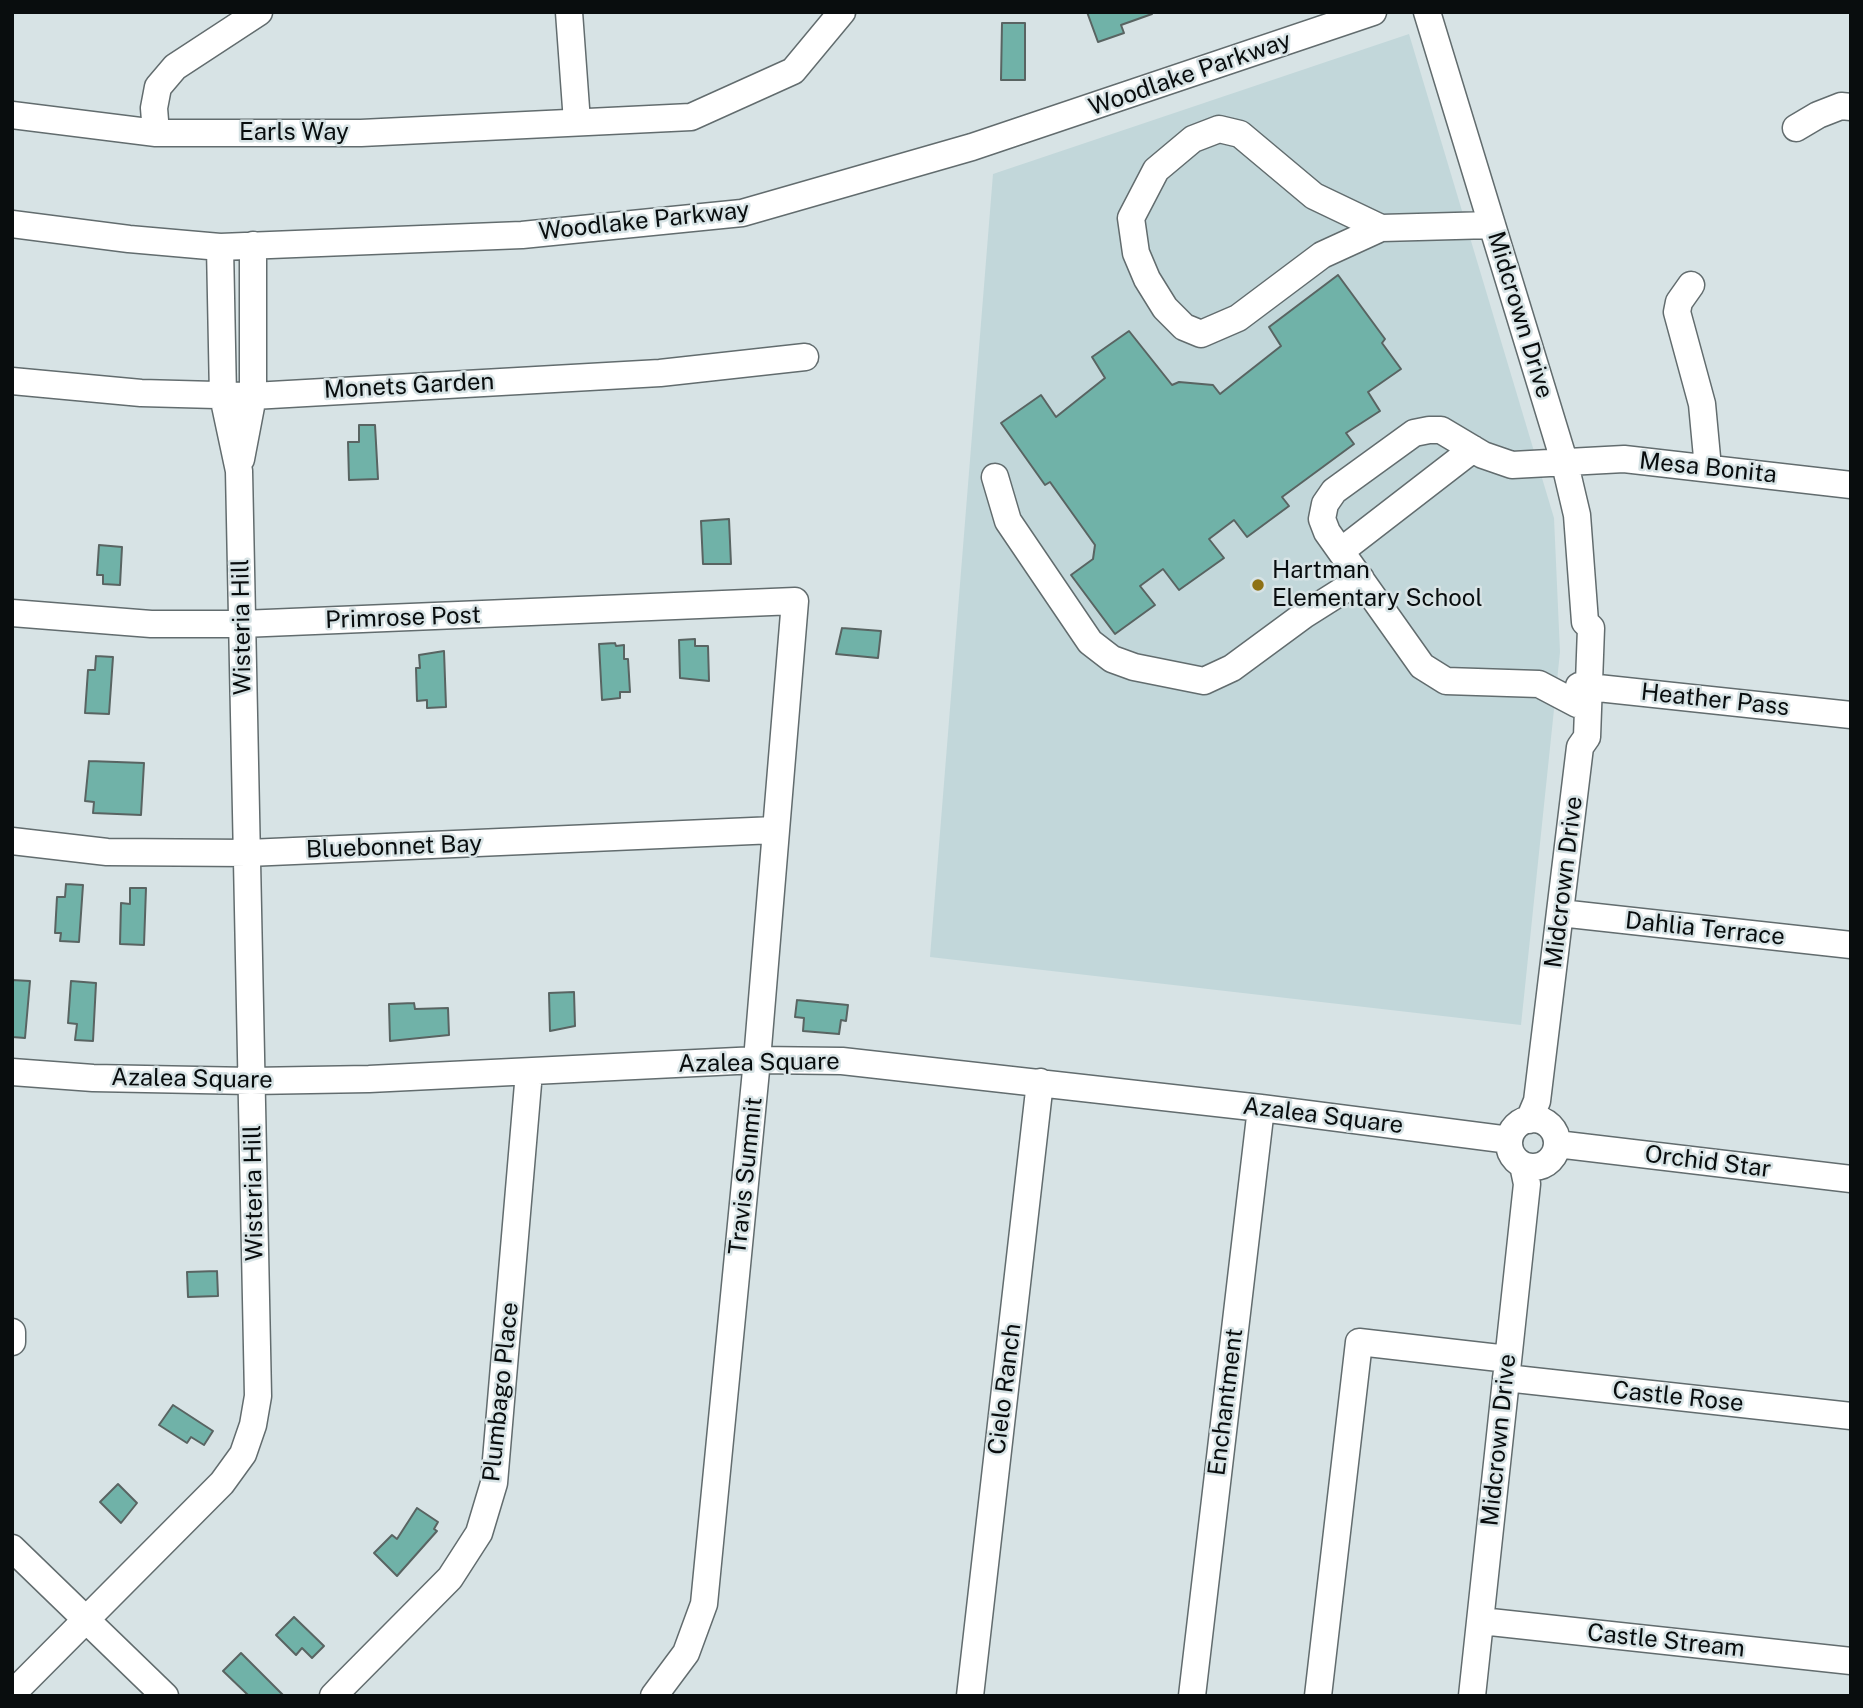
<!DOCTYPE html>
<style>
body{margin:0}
#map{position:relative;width:1863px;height:1708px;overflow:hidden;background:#d7e3e5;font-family:"Public Sans",sans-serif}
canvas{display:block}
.frame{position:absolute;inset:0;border:14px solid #090d0e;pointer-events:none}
</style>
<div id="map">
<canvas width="1863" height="1708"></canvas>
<div class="frame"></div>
</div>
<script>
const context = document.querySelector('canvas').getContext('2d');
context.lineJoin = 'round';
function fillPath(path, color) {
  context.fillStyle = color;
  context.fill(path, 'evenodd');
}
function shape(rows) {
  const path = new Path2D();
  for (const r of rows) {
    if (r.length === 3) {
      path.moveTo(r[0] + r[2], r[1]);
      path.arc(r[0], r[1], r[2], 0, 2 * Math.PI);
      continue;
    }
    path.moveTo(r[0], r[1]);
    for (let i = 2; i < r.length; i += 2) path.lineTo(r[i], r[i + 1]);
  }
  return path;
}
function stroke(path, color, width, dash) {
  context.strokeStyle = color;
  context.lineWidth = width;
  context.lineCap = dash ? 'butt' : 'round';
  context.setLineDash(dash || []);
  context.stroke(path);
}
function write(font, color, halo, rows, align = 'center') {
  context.font = font + ' "Public Sans",sans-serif';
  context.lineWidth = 5;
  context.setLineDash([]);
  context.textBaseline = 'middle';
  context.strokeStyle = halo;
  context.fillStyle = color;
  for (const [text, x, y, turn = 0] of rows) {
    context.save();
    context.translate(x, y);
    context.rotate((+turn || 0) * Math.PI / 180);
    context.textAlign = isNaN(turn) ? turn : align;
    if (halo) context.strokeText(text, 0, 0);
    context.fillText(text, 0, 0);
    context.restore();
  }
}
fillPath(shape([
 [1409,34,1554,518,1560,652,1521,1025,930,957,993,174]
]), '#c2d7da');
const building = shape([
 [1087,12,1151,12,1152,14,1121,25,1124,33,1098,42,1087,12],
 [1002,23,1025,23,1025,80,1001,80,1002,23],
 [1338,275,1385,339,1382,343,1401,369,1368,392,1380,411,1346,433,1354,444,1282,497,1289,506,1247,537,1234,520,1209,539,1224,558,1179,590,1163,569,1140,586,1155,605,1115,634,1071,575,1093,559,1095,545,1050,482,1045,485,1001,423,1041,395,1056,417,1105,378,1092,357,1129,331,1172,385,1179,382,1213,385,1220,394,1281,346,1269,327,1338,275],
 [359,425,375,425,378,479,349,480,348,442,359,442,359,425],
 [729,519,731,564,703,564,701,521,729,519],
 [99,545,122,547,120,585,103,584,103,575,97,575,99,545],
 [842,628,881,631,878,658,836,654,842,628],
 [695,639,695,646,708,646,709,681,680,678,679,640,695,639],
 [615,643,616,646,624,645,624,659,628,659,630,692,620,692,620,698,602,700,599,644,615,643],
 [444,651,446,707,427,708,427,700,417,701,416,668,420,668,419,655,444,651],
 [96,656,113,657,109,714,85,713,88,670,95,670,96,656],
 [89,761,144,763,141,815,93,813,94,802,85,801,89,761],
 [66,884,83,885,79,942,60,941,61,933,55,933,57,897,65,897,66,884],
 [130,888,146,888,144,945,120,944,121,903,130,904,130,888],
 [12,980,30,981,25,1038,12,1037,12,980],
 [71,981,96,983,93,1041,75,1040,77,1024,68,1023,71,981],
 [574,992,575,1026,550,1031,549,993,574,992],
 [797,1000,848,1005,846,1021,841,1020,839,1034,803,1031,804,1018,795,1017,797,1000],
 [414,1003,415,1009,448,1008,449,1035,390,1041,389,1004,414,1003],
 [217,1271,218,1296,188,1297,187,1272,217,1271],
 [173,1405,213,1431,204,1445,191,1437,187,1443,159,1425,173,1405],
 [118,1484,137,1503,121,1523,100,1502,118,1484],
 [417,1508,438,1522,434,1529,437,1531,397,1576,374,1553,392,1535,397,1539,417,1508],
 [294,1617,324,1646,312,1658,302,1648,296,1655,276,1635,294,1617],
 [241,1653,284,1696,249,1696,223,1671,241,1653]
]);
fillPath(building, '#70b2a8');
stroke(building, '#596462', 2);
const minor = shape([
 [569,12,577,122],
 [1427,12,1565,464,1577,515,1585,622,1591,628,1587,737,1580,747,1537,1101,1529,1120],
 [12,115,156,133,361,133,691,117,793,71,842,12],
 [1796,128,1818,115,1841,106,1851,107],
 [156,133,154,108,158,87,175,67,259,12],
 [12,224,129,239,220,247,522,235,742,213,972,147,1373,12],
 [1381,228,1322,255,1238,318,1201,334,1184,327,1165,308,1147,279,1136,253,1131,218,1156,170,1193,139,1219,129,1240,134,1314,196,1381,228,1492,225],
 [1691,285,1679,302,1677,312,1702,404,1708,468],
 [12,381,141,393,253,396,660,373,805,357],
 [241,459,253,396,253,245],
 [995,477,1008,521,1090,642,1112,659,1134,667,1204,681,1232,668,1304,615,1361,579],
 [1341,551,1473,449],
 [12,613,151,624,242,624,795,601,757,1060,704,1604,686,1653,654,1696],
 [1579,686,1851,715],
 [1577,704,1539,684,1446,681,1422,666,1327,532,1322,519,1325,504,1334,491,1414,433,1429,430,1441,430,1483,455,1512,465,1624,459,1851,485],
 [12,841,107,852,248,853,775,830],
 [1560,913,1851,945],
 [12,1072,93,1078,251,1081,369,1079,757,1060,842,1061,1261,1108,1502,1139],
 [1533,1143,24],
 [1565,1145,1851,1179],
 [12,1332,12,1342],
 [1506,1378,1851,1416],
 [12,1548,165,1696],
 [1481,1621,1851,1661],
 [12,1694,222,1483,243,1454,253,1425,258,1396,239,471,223,396,220,247],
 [333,1696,450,1578,479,1533,494,1483,529,1072],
 [970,1696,1040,1082],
 [1192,1696,1261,1108],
 [1318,1696,1359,1342,1508,1359],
 [1472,1696,1527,1184,1523,1165]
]);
stroke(minor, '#626c6e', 29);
stroke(minor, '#fff', 26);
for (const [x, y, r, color] of [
 [1258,585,7,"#8e7115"]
]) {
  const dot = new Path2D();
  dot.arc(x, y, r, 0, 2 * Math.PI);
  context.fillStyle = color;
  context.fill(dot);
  stroke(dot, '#d7e3e5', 2.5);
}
write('24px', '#090d0e', '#d7e3e5', [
 ["Woodlake Parkway",1190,74,-19],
 ["Earls Way",294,133],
 ["Woodlake Parkway",644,221,-6],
 ["Midcrown Drive",1520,315,73],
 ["Monets Garden",409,386,-3],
 ["Mesa Bonita",1708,468,6],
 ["Primrose Post",403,618,-2],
 ["Wisteria Hill",242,627,-91],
 ["Heather Pass",1715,700,6],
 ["Bluebonnet Bay",394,847,-2],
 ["Midcrown Drive",1564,882,-83],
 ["Dahlia Terrace",1705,929,6],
 ["Azalea Square",759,1063,-1],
 ["Azalea Square",192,1079,1],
 ["Azalea Square",1323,1116,7],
 ["Orchid Star",1708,1162,7],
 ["Travis Summit",746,1176,-84],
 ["Wisteria Hill",254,1193,-91],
 ["Cielo Ranch",1005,1389,-83],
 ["Plumbago Place",501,1392,-84],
 ["Castle Rose",1678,1397,6],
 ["Enchantment",1226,1402,-83],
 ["Midcrown Drive",1499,1440,-84],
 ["Castle Stream",1666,1641,6]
]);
write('24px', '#090d0e', '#d7e3e5', [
 ["Hartman",1272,571],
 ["Elementary School",1272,599]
], 'left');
</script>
